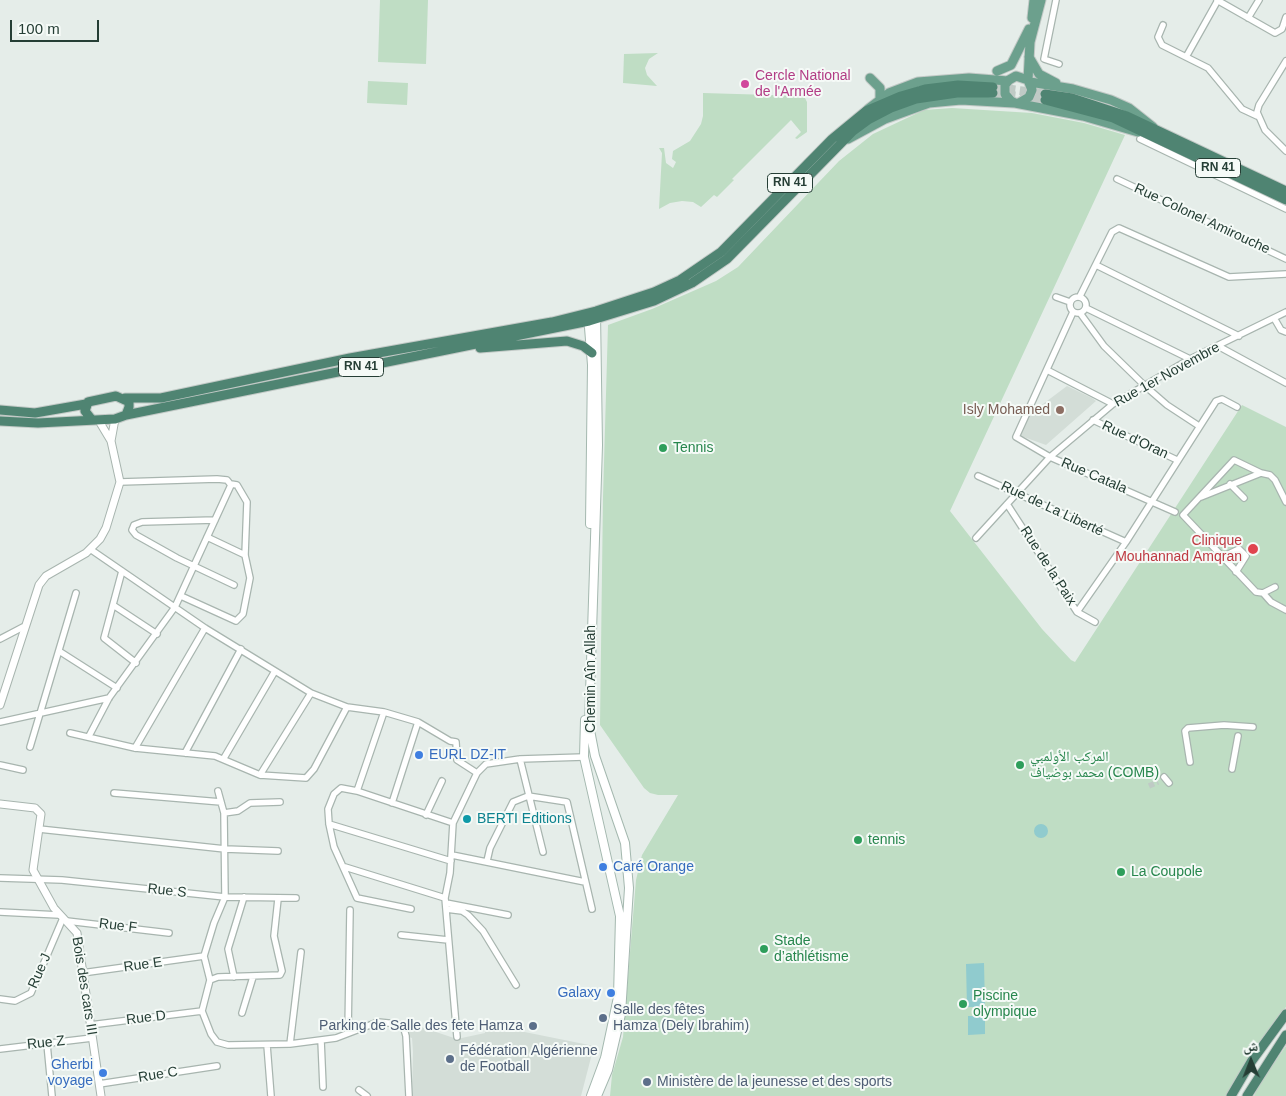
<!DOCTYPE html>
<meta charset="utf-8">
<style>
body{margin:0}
#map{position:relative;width:1286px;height:1096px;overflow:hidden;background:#e5ede9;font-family:Helvetica,"Noto Naskh Arabic",sans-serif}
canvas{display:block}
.north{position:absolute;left:1226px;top:1036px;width:50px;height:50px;-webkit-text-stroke:4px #f5faf7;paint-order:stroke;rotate:359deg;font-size:14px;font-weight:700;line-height:20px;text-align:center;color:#253e35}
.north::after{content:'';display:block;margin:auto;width:18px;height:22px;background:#253e35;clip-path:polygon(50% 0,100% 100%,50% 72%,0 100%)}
.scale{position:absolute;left:10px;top:20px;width:89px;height:22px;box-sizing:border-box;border:2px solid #253e35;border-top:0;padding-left:6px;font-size:15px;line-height:18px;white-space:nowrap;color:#253e35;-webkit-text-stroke:4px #f5faf7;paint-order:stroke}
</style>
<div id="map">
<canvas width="1286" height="1096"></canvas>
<div class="north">ش</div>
<div class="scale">100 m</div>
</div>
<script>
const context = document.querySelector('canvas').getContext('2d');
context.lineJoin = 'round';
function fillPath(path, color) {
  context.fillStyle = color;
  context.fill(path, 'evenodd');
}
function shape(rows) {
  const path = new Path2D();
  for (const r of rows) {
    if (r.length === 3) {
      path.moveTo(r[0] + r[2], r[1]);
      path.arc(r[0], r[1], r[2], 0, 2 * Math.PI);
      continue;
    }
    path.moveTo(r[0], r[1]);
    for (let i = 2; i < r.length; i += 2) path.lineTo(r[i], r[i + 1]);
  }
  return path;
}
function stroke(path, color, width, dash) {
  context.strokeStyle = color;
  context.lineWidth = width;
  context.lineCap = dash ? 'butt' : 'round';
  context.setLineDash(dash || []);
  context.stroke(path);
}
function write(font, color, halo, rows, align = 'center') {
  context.font = font + ' Helvetica,"Noto Naskh Arabic",sans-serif';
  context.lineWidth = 4;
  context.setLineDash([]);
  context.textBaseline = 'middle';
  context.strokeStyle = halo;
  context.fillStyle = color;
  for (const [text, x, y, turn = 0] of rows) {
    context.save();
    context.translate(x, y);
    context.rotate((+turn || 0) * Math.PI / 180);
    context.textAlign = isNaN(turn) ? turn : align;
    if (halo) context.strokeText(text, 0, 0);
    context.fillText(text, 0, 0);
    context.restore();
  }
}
fillPath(shape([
 [1067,386,1092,398,1096,401,1046,445,1021,436,1023,419],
 [409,1023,457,1039,485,1033,485,1024,594,1046,581,1096,412,1096,413,1052,412,1038,409,1037]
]), '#d3ddd7');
fillPath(shape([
 [380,0,428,0,426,64,378,62],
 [658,53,649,59,645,68,647,75,657,86,623,83,624,54],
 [368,81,408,83,407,105,367,103],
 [703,93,804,96,807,102,807,132,797,139,795,138,801,132,791,120,732,179,734,180,717,197,714,195,701,207,693,202,682,201,670,203,659,209,662,153,659,148,664,148,666,163,673,168,676,162,672,159,673,151,690,141,701,124,703,116],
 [952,108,1032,113,1084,123,1125,135,950,511,1042,629,1071,660,1075,662,1242,405,1286,427,1286,1007,1252,1052,1226,1096,610,1096,612,1075,623,1037,636,880,642,855,678,795,658,795,650,793,644,788,600,725,603,497,608,325,652,309,716,281,738,267,839,161,873,134,924,110],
 [1286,1046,1286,1096,1254,1096,1258,1086]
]), '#bfddc4');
fillPath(shape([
 [1041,831,7],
 [984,963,985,1007,967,1007,966,964],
 [968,1016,985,1016,985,1034,968,1035]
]), '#90cbce');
stroke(shape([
 [1149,786,1158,782]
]), '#bfcac5', 5.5, [5.5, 3]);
stroke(shape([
 [993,87,1045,94],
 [993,93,1045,100]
]), '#bfcac5', 9, [9, 4.5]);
const minor = shape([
 [1056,0,1044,59,1059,64],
 [1217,0,1275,33,1282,29,1286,17],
 [1248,18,1259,0],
 [1163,25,1158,37,1162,45,1208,68,1242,109,1257,116],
 [1186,57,1218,0],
 [1286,61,1259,105,1257,112,1265,130,1286,151],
 [1140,139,1286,209],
 [1117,179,1286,259],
 [1096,265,1239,336],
 [1080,296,1112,232,1119,228,1229,277,1286,274],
 [1078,305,8],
 [1056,297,1070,302],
 [1086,308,1190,359],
 [1073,312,1016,437,1050,457,1175,512],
 [1080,313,1104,346,1144,385,1167,405,1199,426],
 [1274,318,1281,330,1286,332],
 [1218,346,1286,383],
 [1047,370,1113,404],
 [1093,420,1177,460],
 [1261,473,1234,460,1183,515,1256,592,1263,593,1275,587],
 [978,476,1126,542],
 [1230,484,1244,498],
 [1201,497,1261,473,1270,475,1275,480,1286,502],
 [1007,504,1077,612,1095,622],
 [215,520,142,522,134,525,132,530,136,535,177,558,234,585],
 [207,537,245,555],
 [976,538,1050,457,1113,404,1190,359,1286,312],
 [90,549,205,628,311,693,347,707,384,712,418,722,450,741,456,742,457,760,477,773],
 [1222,557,1239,549,1246,556,1236,572],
 [122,571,104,638,136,663],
 [1263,593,1271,602,1286,610],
 [181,596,236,621,243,614,250,578,245,555,247,502,237,485,231,484],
 [113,605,157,634],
 [1077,612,1126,542,1216,401,1222,399,1237,407],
 [0,639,23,627],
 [59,651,117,688],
 [0,722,109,698],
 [70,733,135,748,215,756,260,775,306,778,314,769,347,707],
 [89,736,109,698,175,607,231,485,227,480,217,479,120,482],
 [30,747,76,593],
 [135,748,205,628],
 [185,753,241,649],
 [224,758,275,671],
 [520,759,543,852],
 [1190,762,1185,731,1188,728,1224,725,1253,727],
 [0,765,23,770],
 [1232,769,1238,736],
 [260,775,311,693],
 [1164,777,1169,783],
 [218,791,224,813,225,897,214,923,204,956,210,980,202,1011,211,1034,217,1042,228,1045,290,1044,336,1038,378,1022,398,1024,404,1029,406,1036,409,1096],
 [357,791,384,712],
 [114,793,221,802],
 [392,803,418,722],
 [224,813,238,811,250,803,280,802],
 [426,815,442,781],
 [329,824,451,861],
 [39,829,225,849,278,851],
 [452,855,585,882],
 [487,861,490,848,513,802,528,796,567,802,592,909],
 [345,867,445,898],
 [0,878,62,880,225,897,296,898],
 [446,903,508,915],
 [411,909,357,898,334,847,329,824,328,809,334,794,341,788,357,791,453,823],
 [446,909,462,911,468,915,483,931,516,985],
 [0,912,59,915],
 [67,921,169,933],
 [401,935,448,940],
 [82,973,204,956],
 [234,977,228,949,244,897],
 [210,980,218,977,280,975,282,971,274,936,278,899],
 [0,999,15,1001,31,993,63,918],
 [242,1013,253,977],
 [90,1025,202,1011],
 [348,1033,350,910],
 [457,1037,445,898,450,873,453,823,477,773,486,764,520,759,584,757],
 [321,1040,323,1087],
 [47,1044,52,1096],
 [290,1044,301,952],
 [267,1045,271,1096],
 [0,1049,92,1038],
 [99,1084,217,1066],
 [359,1090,367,1096]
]);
const tertiary = shape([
 [111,441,115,419],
 [0,705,39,585,46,576,86,553,100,539,106,528,120,482,111,441,99,421],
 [0,804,35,808,41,814,33,870,54,908,77,933,101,1096]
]);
const secondary = shape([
 [596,313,598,445,589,725,595,756,625,843,629,888,621,1014,608,1070,597,1096],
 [588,315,592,365,590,524],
 [585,720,584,757,620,916,618,997,605,1058,591,1096]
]);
const primary = shape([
 [1032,18,1034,0],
 [1029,57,1039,74,1056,83],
 [997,71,1011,65,1029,29],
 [870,78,880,88,880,99],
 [1028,80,1030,42,1041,0],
 [1030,82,1073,89,1111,100,1129,108,1153,127],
 [1019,103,1029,97,1032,90,1028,80,1016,76,1009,80,1005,85,1005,94,1011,101,1015,103,1083,116,1138,132],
 [868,109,889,93,918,82,969,78,1008,81],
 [848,139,885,119,929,103,961,100,1014,103]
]);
const trunk = shape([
 [1045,94,1072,98,1127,116,1286,191],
 [1045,100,1113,118,1286,200],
 [480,348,567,341,583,346,592,353],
 [125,398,161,398,350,358,552,322,596,311,654,292,680,280,721,252,832,139,866,111,901,96,925,89,958,85,993,87],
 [0,410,35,413,86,404],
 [126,415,589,321,654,301,692,283,727,259,853,131,868,120,891,108,916,99,957,93,993,93],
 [0,421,38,423,115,419,126,415,129,407,129,402,116,396,88,402,85,411,92,420],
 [1231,1096,1251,1062,1286,1014],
 [1247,1096,1286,1035]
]);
stroke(minor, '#a8b5af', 8);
stroke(tertiary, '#a8b5af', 9);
stroke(secondary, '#a4b8af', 10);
stroke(primary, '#c2c9c6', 11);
stroke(trunk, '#c2c9c6', 11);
stroke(minor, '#fff', 5.5);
stroke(tertiary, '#fff', 7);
stroke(secondary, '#fff', 8);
stroke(primary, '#6ca08d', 9);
stroke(trunk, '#4f8472', 9);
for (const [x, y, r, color] of [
 [745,84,5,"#d1479c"],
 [1060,410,5,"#8d6e63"],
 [663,448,5,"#2e9e5b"],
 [1253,549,6,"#e0444e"],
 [419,755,5,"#3f7fe0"],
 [1020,765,5,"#2e9e5b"],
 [467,819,5,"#0f9aa8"],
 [858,840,5,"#2e9e5b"],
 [603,867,5,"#3f7fe0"],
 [1121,872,5,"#2e9e5b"],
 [764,949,5,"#2e9e5b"],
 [611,993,5,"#3f7fe0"],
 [963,1004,5,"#2e9e5b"],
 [603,1018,5,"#5c6f8a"],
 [533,1026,5,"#5c6f8a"],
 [450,1059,5,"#5c6f8a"],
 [103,1073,5,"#3f7fe0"],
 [647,1082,5,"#5c6f8a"]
]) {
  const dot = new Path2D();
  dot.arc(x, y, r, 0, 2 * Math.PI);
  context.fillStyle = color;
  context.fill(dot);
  stroke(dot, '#f5faf7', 2);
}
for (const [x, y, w] of [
 [1218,168,45],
 [790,183,45],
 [361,367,45]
]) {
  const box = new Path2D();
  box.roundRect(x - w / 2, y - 9.5, w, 19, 4);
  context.fillStyle = '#f5faf7';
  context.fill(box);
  stroke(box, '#253e35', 1);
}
write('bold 12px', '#253e35', null, [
 ["RN 41",1218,168],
 ["RN 41",790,183],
 ["RN 41",361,367]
]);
write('14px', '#b23c85', '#f5faf7', [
 ["Cercle National",755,76],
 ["de l'Armée",755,92]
], 'left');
write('14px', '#253e35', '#f5faf7', [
 ["Rue Colonel Amirouche",1202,219,25],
 ["Rue 1er Novembre",1167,375,-29],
 ["Rue d'Oran",1135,440,25],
 ["Rue Catala",1094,476,23],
 ["Rue de La Liberté",1052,509,25],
 ["Rue de la Paix",1048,566,57],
 ["Chemin Aîn Allah",591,679,-90],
 ["Rue S",167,891,6],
 ["Rue F",118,926,7],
 ["Rue E",143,965,-8],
 ["Rue J",40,971,-66],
 ["Bois des cars III",84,986,81],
 ["Rue D",146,1018,-7],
 ["Rue Z",46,1043,-6],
 ["Rue C",158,1075,-9]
]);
write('14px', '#785e54', '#f5faf7', [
 ["Isly Mohamed",1050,410]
], 'right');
write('14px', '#27864d', '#f5faf7', [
 ["Tennis",673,448],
 ["المركب الأولمبي",1030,757],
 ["محمد بوضياف (COMB)",1030,773],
 ["tennis",868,840],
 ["La Coupole",1131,872],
 ["Stade",774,941],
 ["d’athlétisme",774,957],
 ["Piscine",973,996],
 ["olympique",973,1012]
], 'left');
write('14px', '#be3a42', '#f5faf7', [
 ["Clinique",1242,541],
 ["Mouhannad Amqran",1242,557]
], 'right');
write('14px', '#366cbe', '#f5faf7', [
 ["EURL DZ-IT",429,755],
 ["Caré Orange",613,867],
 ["Galaxy",601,993,"right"],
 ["Gherbi",93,1065,"right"],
 ["voyage",93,1081,"right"]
], 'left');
write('14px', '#0d838f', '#f5faf7', [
 ["BERTI Editions",477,819]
], 'left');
write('14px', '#4e5e75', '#f5faf7', [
 ["Salle des fêtes",613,1010],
 ["Hamza (Dely Ibrahim)",613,1026],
 ["Parking de Salle des fete Hamza",523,1026,"right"],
 ["Fédération Algérienne",460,1051],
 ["de Football",460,1067],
 ["Ministère de la jeunesse et des sports",657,1082]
], 'left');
</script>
